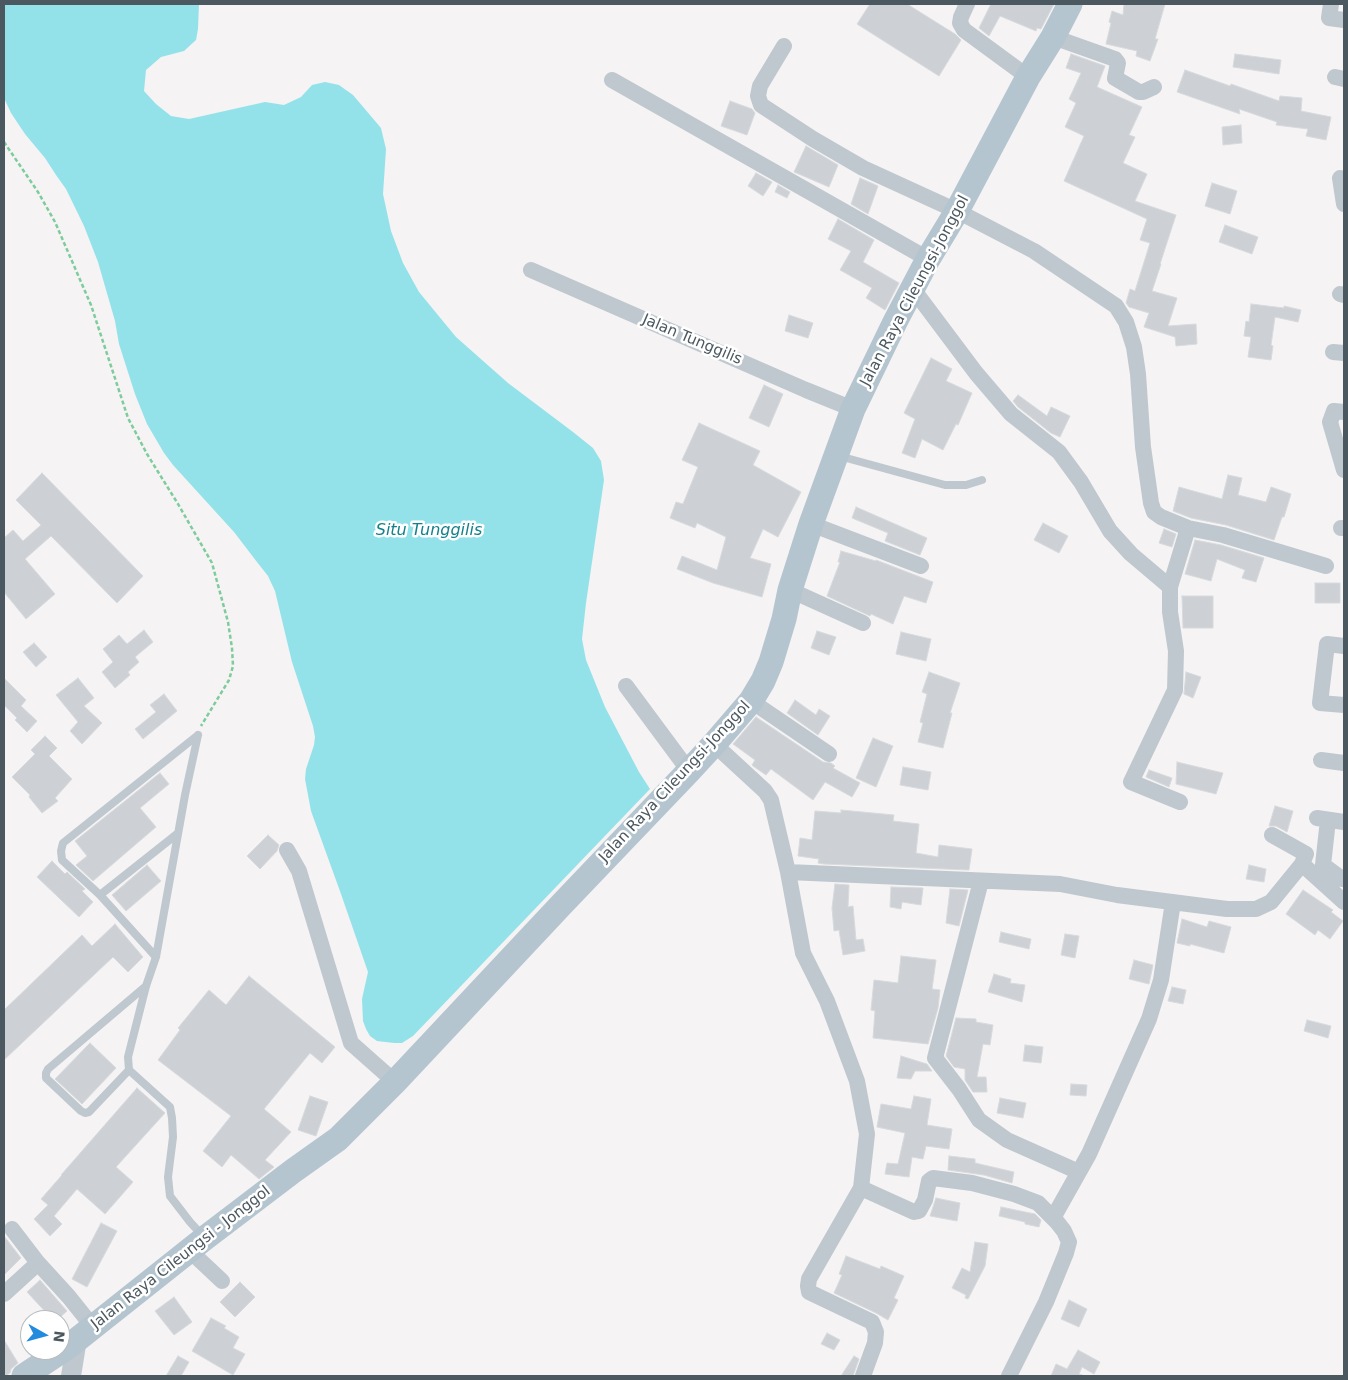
<!DOCTYPE html>
<style>
body{margin:0}
#map{position:relative;width:1348px;height:1380px;overflow:hidden;background:#f5f3f3;font-family:"DejaVu Sans",sans-serif}
canvas{display:block}
.frame{position:absolute;inset:0;border:5px solid #4b585f;pointer-events:none}
.north{position:absolute;left:20px;top:1310px;width:50px;height:50px;box-sizing:border-box;background:#fff;border:1px solid #b7bcbf;border-radius:50%;rotate:97deg;font-size:14px;font-weight:700;line-height:20px;text-align:center;color:#4b585f}
.north::after{content:'';display:block;margin:auto;width:18px;height:22px;background:#238bde;clip-path:polygon(50% 0,100% 100%,50% 72%,0 100%)}
</style>
<div id="map">
<canvas width="1348" height="1380"></canvas>
<div class="frame"></div>
<div class="north">N</div>
</div>
<script>
const context = document.querySelector('canvas').getContext('2d');
context.lineJoin = 'round';
function fillPath(path, color) {
  context.fillStyle = color;
  context.fill(path, 'evenodd');
}
function shape(rows) {
  const path = new Path2D();
  for (const r of rows) {
    path.moveTo(r[0], r[1]);
    for (let i = 2; i < r.length; i += 2) path.lineTo(r[i], r[i + 1]);
  }
  return path;
}
function stroke(path, color, width, dash) {
  context.strokeStyle = color;
  context.lineWidth = width;
  context.lineCap = dash ? 'butt' : 'round';
  context.setLineDash(dash || []);
  context.stroke(path);
}
function write(font, color, halo, rows, align = 'center') {
  context.font = font + ' "DejaVu Sans",sans-serif';
  context.lineWidth = 5;
  context.setLineDash([]);
  context.textBaseline = 'middle';
  context.strokeStyle = halo;
  context.fillStyle = color;
  for (const [text, x, y, turn = 0] of rows) {
    context.save();
    context.translate(x, y);
    context.rotate((+turn || 0) * Math.PI / 180);
    context.textAlign = isNaN(turn) ? turn : align;
    if (halo) context.strokeText(text, 0, 0);
    context.fillText(text, 0, 0);
    context.restore();
  }
}
fillPath(shape([
 [4,4,199,4,198,29,196,40,184,51,161,57,146,70,144,91,156,104,171,116,189,119,265,102,284,105,301,97,312,85,325,82,339,85,353,95,381,128,386,149,383,194,391,231,403,263,419,292,456,337,508,383,573,432,593,448,601,461,604,480,586,603,582,639,586,660,605,707,639,772,650,789,413,1036,402,1043,394,1043,377,1041,370,1036,366,1029,363,1021,362,999,368,972,341,894,311,811,305,779,306,769,314,745,315,737,313,726,292,662,275,591,268,576,257,562,234,532,173,465,164,453,147,424,135,394,119,344,115,321,98,262,84,226,66,189,56,175,45,158,25,134,11,113,4,98]
]), '#94e2e9');
const building = shape([
 [870,4,907,4,955,34,961,40,939,76,857,24,870,4],
 [991,4,1054,4,1041,29,1037,28,1036,31,1000,16,989,36,979,28,991,4],
 [1124,4,1165,4,1155,39,1158,39,1150,61,1136,56,1137,51,1106,44,1111,23,1109,22,1112,11,1123,15,1124,4],
 [1071,54,1105,66,1097,87,1142,107,1129,135,1135,137,1123,163,1147,174,1135,201,1176,215,1160,264,1161,264,1152,291,1177,298,1168,326,1196,324,1197,344,1176,346,1175,337,1144,327,1149,313,1129,307,1126,303,1130,289,1135,291,1150,243,1140,240,1147,219,1064,181,1084,136,1065,127,1076,103,1069,99,1081,73,1066,68,1071,54],
 [1235,54,1281,60,1279,74,1233,67,1235,54],
 [1185,70,1230,86,1231,84,1279,101,1280,96,1302,98,1301,111,1331,117,1326,140,1306,136,1308,129,1276,125,1277,122,1239,109,1240,114,1177,92,1185,70],
 [730,101,752,109,755,113,747,135,721,126,730,101],
 [1241,125,1242,143,1223,145,1222,127,1241,125],
 [806,146,838,165,829,187,794,172,806,146],
 [756,173,772,182,763,196,748,186,756,173],
 [860,178,878,186,868,214,851,204,860,178],
 [1212,183,1237,191,1230,214,1205,206,1212,183],
 [778,185,790,192,787,198,775,192,778,185],
 [838,219,874,240,863,262,899,283,885,310,866,298,872,288,840,270,851,251,828,239,838,219],
 [1225,225,1258,237,1252,254,1219,242,1225,225],
 [1251,304,1284,308,1284,306,1301,310,1298,322,1275,317,1271,345,1273,346,1271,360,1248,357,1251,337,1244,336,1246,321,1249,322,1251,304],
 [789,315,813,323,808,338,785,331,789,315],
 [931,358,952,369,946,381,972,393,958,425,956,424,943,450,922,439,915,458,902,453,915,419,904,413,931,358],
 [764,385,783,394,769,427,749,418,764,385],
 [1018,395,1047,416,1051,407,1070,416,1060,437,1051,433,1018,407,1013,401,1018,395],
 [699,423,760,451,753,465,801,492,778,537,763,529,750,558,771,564,762,597,713,583,677,569,682,556,717,570,726,537,697,523,695,528,670,518,676,502,683,504,698,467,682,460,699,423],
 [42,473,143,576,117,603,51,536,25,559,55,594,26,619,4,592,4,538,13,530,23,541,41,525,16,500,42,473],
 [1228,475,1242,478,1238,495,1266,502,1271,487,1291,494,1284,517,1282,517,1274,540,1226,525,1191,518,1173,511,1179,487,1222,499,1228,475],
 [856,507,927,538,920,555,885,541,888,533,852,518,856,507],
 [1043,523,1068,536,1059,553,1034,540,1043,523],
 [1164,529,1176,534,1172,547,1159,543,1164,529],
 [1195,540,1221,545,1264,558,1256,582,1242,578,1245,570,1217,559,1211,581,1185,574,1195,540],
 [841,551,876,561,876,560,933,582,926,603,904,596,893,624,871,614,870,616,827,596,840,562,838,562,841,551],
 [1315,583,1340,583,1340,603,1315,603,1315,583],
 [1182,596,1213,596,1213,628,1183,628,1182,596],
 [144,630,153,642,135,657,139,662,128,672,130,675,115,688,102,672,113,662,103,649,119,635,127,644,144,630],
 [817,631,836,637,829,655,811,648,817,631],
 [901,632,931,639,926,661,896,654,901,632],
 [34,643,47,657,36,667,23,652,34,643],
 [929,672,960,683,950,713,952,713,943,748,918,742,923,723,920,722,927,694,922,692,929,672],
 [1186,672,1201,677,1193,698,1184,694,1186,672],
 [4,678,26,700,21,706,37,721,27,732,15,720,17,718,4,705,4,678],
 [78,678,94,698,84,706,102,723,82,744,70,731,78,722,56,695,78,678],
 [164,694,177,711,143,739,135,729,156,712,150,705,164,694],
 [795,700,816,715,819,709,830,716,818,735,787,713,795,700],
 [756,717,823,762,831,763,835,766,833,768,860,783,852,797,825,782,813,800,771,769,766,775,753,766,752,765,755,760,733,744,756,717],
 [45,736,57,748,49,756,72,779,55,798,58,801,42,813,29,797,30,795,12,777,35,754,31,750,45,736],
 [873,738,893,746,876,787,856,778,873,738],
 [1177,762,1223,773,1216,794,1176,784,1177,762],
 [903,767,931,772,928,790,900,785,903,767],
 [1149,770,1172,778,1169,787,1146,777,1149,770],
 [160,773,169,784,140,808,156,827,93,881,76,865,87,856,75,841,160,773],
 [1275,806,1293,811,1287,832,1276,826,1269,826,1275,806],
 [841,810,894,815,893,821,919,824,916,853,938,857,939,845,972,849,969,870,824,864,818,863,819,859,798,856,800,838,812,840,815,811,841,813,841,810],
 [268,835,279,845,277,851,260,869,247,856,268,835],
 [52,861,65,874,67,872,85,889,82,891,93,902,79,917,37,877,52,861],
 [147,865,161,881,126,911,112,895,147,865],
 [1249,865,1266,869,1264,882,1246,879,1249,865],
 [835,884,849,885,848,907,853,906,856,940,863,939,865,951,843,955,839,930,834,931,832,908,835,884],
 [891,887,923,888,921,905,902,902,901,909,890,907,891,887],
 [950,889,968,890,959,926,946,923,950,889],
 [1303,890,1333,910,1331,912,1343,921,1330,939,1318,930,1315,935,1286,914,1303,890],
 [1182,919,1207,927,1209,921,1231,927,1224,953,1190,944,1190,946,1177,943,1182,919],
 [115,924,143,957,128,972,113,957,4,1060,4,1010,82,935,92,946,115,924],
 [1001,932,1031,939,1029,949,999,942,1001,932],
 [1065,934,1079,936,1075,958,1061,955,1065,934],
 [901,956,936,960,932,989,940,990,938,1008,928,1044,873,1038,875,1011,871,1010,874,980,898,983,901,956],
 [1134,960,1153,965,1149,984,1129,979,1134,960],
 [994,974,1011,979,1010,983,1025,985,1022,1002,988,992,994,974],
 [249,976,335,1047,322,1063,310,1053,264,1109,291,1132,265,1160,274,1167,259,1179,231,1155,222,1167,203,1151,231,1116,158,1060,180,1030,178,1028,209,990,226,1005,249,976],
 [1172,987,1186,990,1183,1004,1168,1001,1172,987],
 [956,1018,976,1019,976,1022,993,1025,990,1045,983,1044,977,1077,986,1077,987,1092,973,1092,965,1080,965,1069,954,1067,946,1056,956,1018],
 [1307,1020,1331,1026,1328,1038,1304,1031,1307,1020],
 [90,1043,116,1068,82,1104,55,1079,90,1043],
 [1025,1045,1043,1047,1041,1063,1023,1061,1025,1045],
 [901,1056,927,1064,932,1071,915,1071,911,1079,897,1078,901,1056],
 [1071,1084,1087,1085,1086,1096,1070,1095,1071,1084],
 [137,1088,165,1113,116,1167,133,1182,105,1214,77,1189,54,1216,62,1224,50,1236,34,1219,48,1205,41,1199,62,1175,61,1175,137,1088],
 [310,1096,328,1102,316,1136,298,1130,310,1096],
 [914,1096,931,1099,927,1125,952,1129,949,1149,926,1146,923,1159,912,1157,909,1177,885,1174,887,1163,898,1164,905,1133,877,1127,881,1104,911,1109,914,1096],
 [1000,1098,1026,1103,1023,1118,997,1113,1000,1098],
 [949,1156,975,1159,975,1163,1014,1172,1012,1183,984,1175,948,1170,949,1156],
 [936,1198,960,1203,957,1221,930,1216,936,1198],
 [1001,1207,1035,1214,1041,1220,1039,1227,1025,1224,1025,1222,999,1216,1001,1207],
 [101,1223,117,1231,87,1287,72,1279,101,1223],
 [4,1236,21,1258,4,1275,4,1236],
 [975,1242,988,1244,985,1266,968,1299,965,1298,966,1295,952,1288,962,1268,970,1272,975,1242],
 [846,1256,880,1269,881,1266,904,1276,894,1298,898,1300,888,1320,876,1313,834,1293,842,1275,839,1274,846,1256],
 [40,1280,67,1311,57,1320,53,1320,27,1292,40,1280],
 [240,1282,255,1297,235,1317,220,1302,240,1282],
 [174,1297,192,1322,174,1335,155,1311,174,1297],
 [1069,1300,1087,1309,1079,1327,1061,1319,1069,1300],
 [211,1318,226,1326,224,1328,239,1337,233,1348,245,1354,233,1375,192,1351,211,1318],
 [827,1333,840,1340,834,1350,821,1344,827,1333],
 [4,1340,18,1363,11,1369,10,1373,5,1376,4,1376,4,1340],
 [1078,1350,1100,1362,1094,1374,1082,1367,1079,1374,1085,1376,1051,1376,1056,1364,1067,1369,1078,1350],
 [178,1356,189,1362,181,1376,166,1376,178,1356],
 [854,1356,859,1359,853,1376,841,1376,854,1356]
]);
fillPath(building, '#cdd0d4');
stroke(building, '#d7dadd', 1);
stroke(shape([
 [4,142,38,192,55,222,91,305,128,418,147,454,178,504,212,563,228,622,232,648,233,666,229,680,201,726]
]), '#7dcc9c', 2.5, [4, 2.5]);
stroke(shape([
 [839,456,945,485,966,485,982,480],
 [198,735,185,795,156,957,146,986,128,1057,129,1070,170,1107,172,1118,173,1137,168,1177,170,1196,190,1222,202,1235],
 [100,895,177,834],
 [156,957,100,895,62,860,61,851,63,843,198,735],
 [129,1070,89,1112,85,1113,81,1111,46,1078,46,1073,48,1069,146,986]
]), '#bfc8ce', 8);
stroke(shape([
 [967,4,961,17,960,23,964,30,1028,77],
 [1331,4,1329,18,1344,20],
 [1053,37,1115,59,1118,63,1115,78,1139,92,1143,92,1154,87],
 [784,46,760,86,758,96,761,105,813,139,863,168,957,211,1034,251,1116,306,1126,322,1134,347,1138,374,1143,447,1151,503,1154,512,1161,517,1188,528,1223,535,1326,566],
 [1335,77,1344,79],
 [612,80,928,259],
 [1344,179,1340,178,1344,204],
 [531,270,806,390,853,409],
 [913,289,976,373,1011,414,1059,452,1081,482,1110,531,1131,554,1170,587],
 [1340,294,1344,295],
 [1333,352,1344,353],
 [1344,412,1334,411,1330,422,1344,470],
 [811,524,921,566],
 [1341,528,1344,528],
 [790,590,863,623],
 [1344,646,1327,644,1320,703,1344,705],
 [626,686,689,771],
 [751,701,829,754],
 [714,744,765,791,771,800,788,872,803,953,827,1001,857,1081,867,1134,861,1188,809,1279,808,1286,809,1292,872,1322,876,1332,875,1343,863,1376],
 [1321,760,1344,763],
 [1180,802,1131,782,1175,690,1176,651,1170,612,1170,587,1188,528],
 [1317,818,1344,822],
 [1328,820,1323,865,1342,879,1344,879],
 [287,850,299,871,351,1043,395,1082],
 [1302,864,1344,902],
 [788,872,1060,884,1117,895,1227,909,1256,909,1271,902,1302,864,1306,854,1290,845,1272,835],
 [981,881,935,1058,959,1089,979,1120,1007,1140,1079,1172],
 [861,1188,914,1212,919,1211,925,1200,929,1181,933,1178,972,1183,1014,1194,1038,1203,1057,1222,1064,1231,1069,1242,1066,1253,1046,1302,1009,1376],
 [1053,1218,1089,1154,1149,1019,1161,980,1173,902],
 [12,1229,38,1263,69,1297,93,1327],
 [189,1250,222,1281],
 [4,1294,38,1263]
]), '#bfc8ce', 16);
stroke(shape([
 [71,1376,77,1339]
]), '#bfc8ce', 20);
stroke(shape([
 [24,1376,69,1346,205,1238,293,1171,338,1139,395,1082,562,904,689,771,714,744,751,701,763,681,771,662,784,619,790,590,811,524,853,409,895,322,928,259,957,211,1028,77,1053,37,1070,4]
]), '#b4c5cf', 25);
write('15px', '#4b585f', '#fff', [
 ["Jalan Raya Cileungsi-Jonggol",915,291,-62],
 ["Jalan Tunggilis",692,340,23],
 ["Jalan Raya Cileungsi-Jonggol",675,782,-47],
 ["Jalan Raya Cileungsi - Jonggol",181,1258,-38]
]);
write('italic 16px', '#13818b', '#fff', [
 ["Situ Tunggilis",429,531]
]);
</script>
